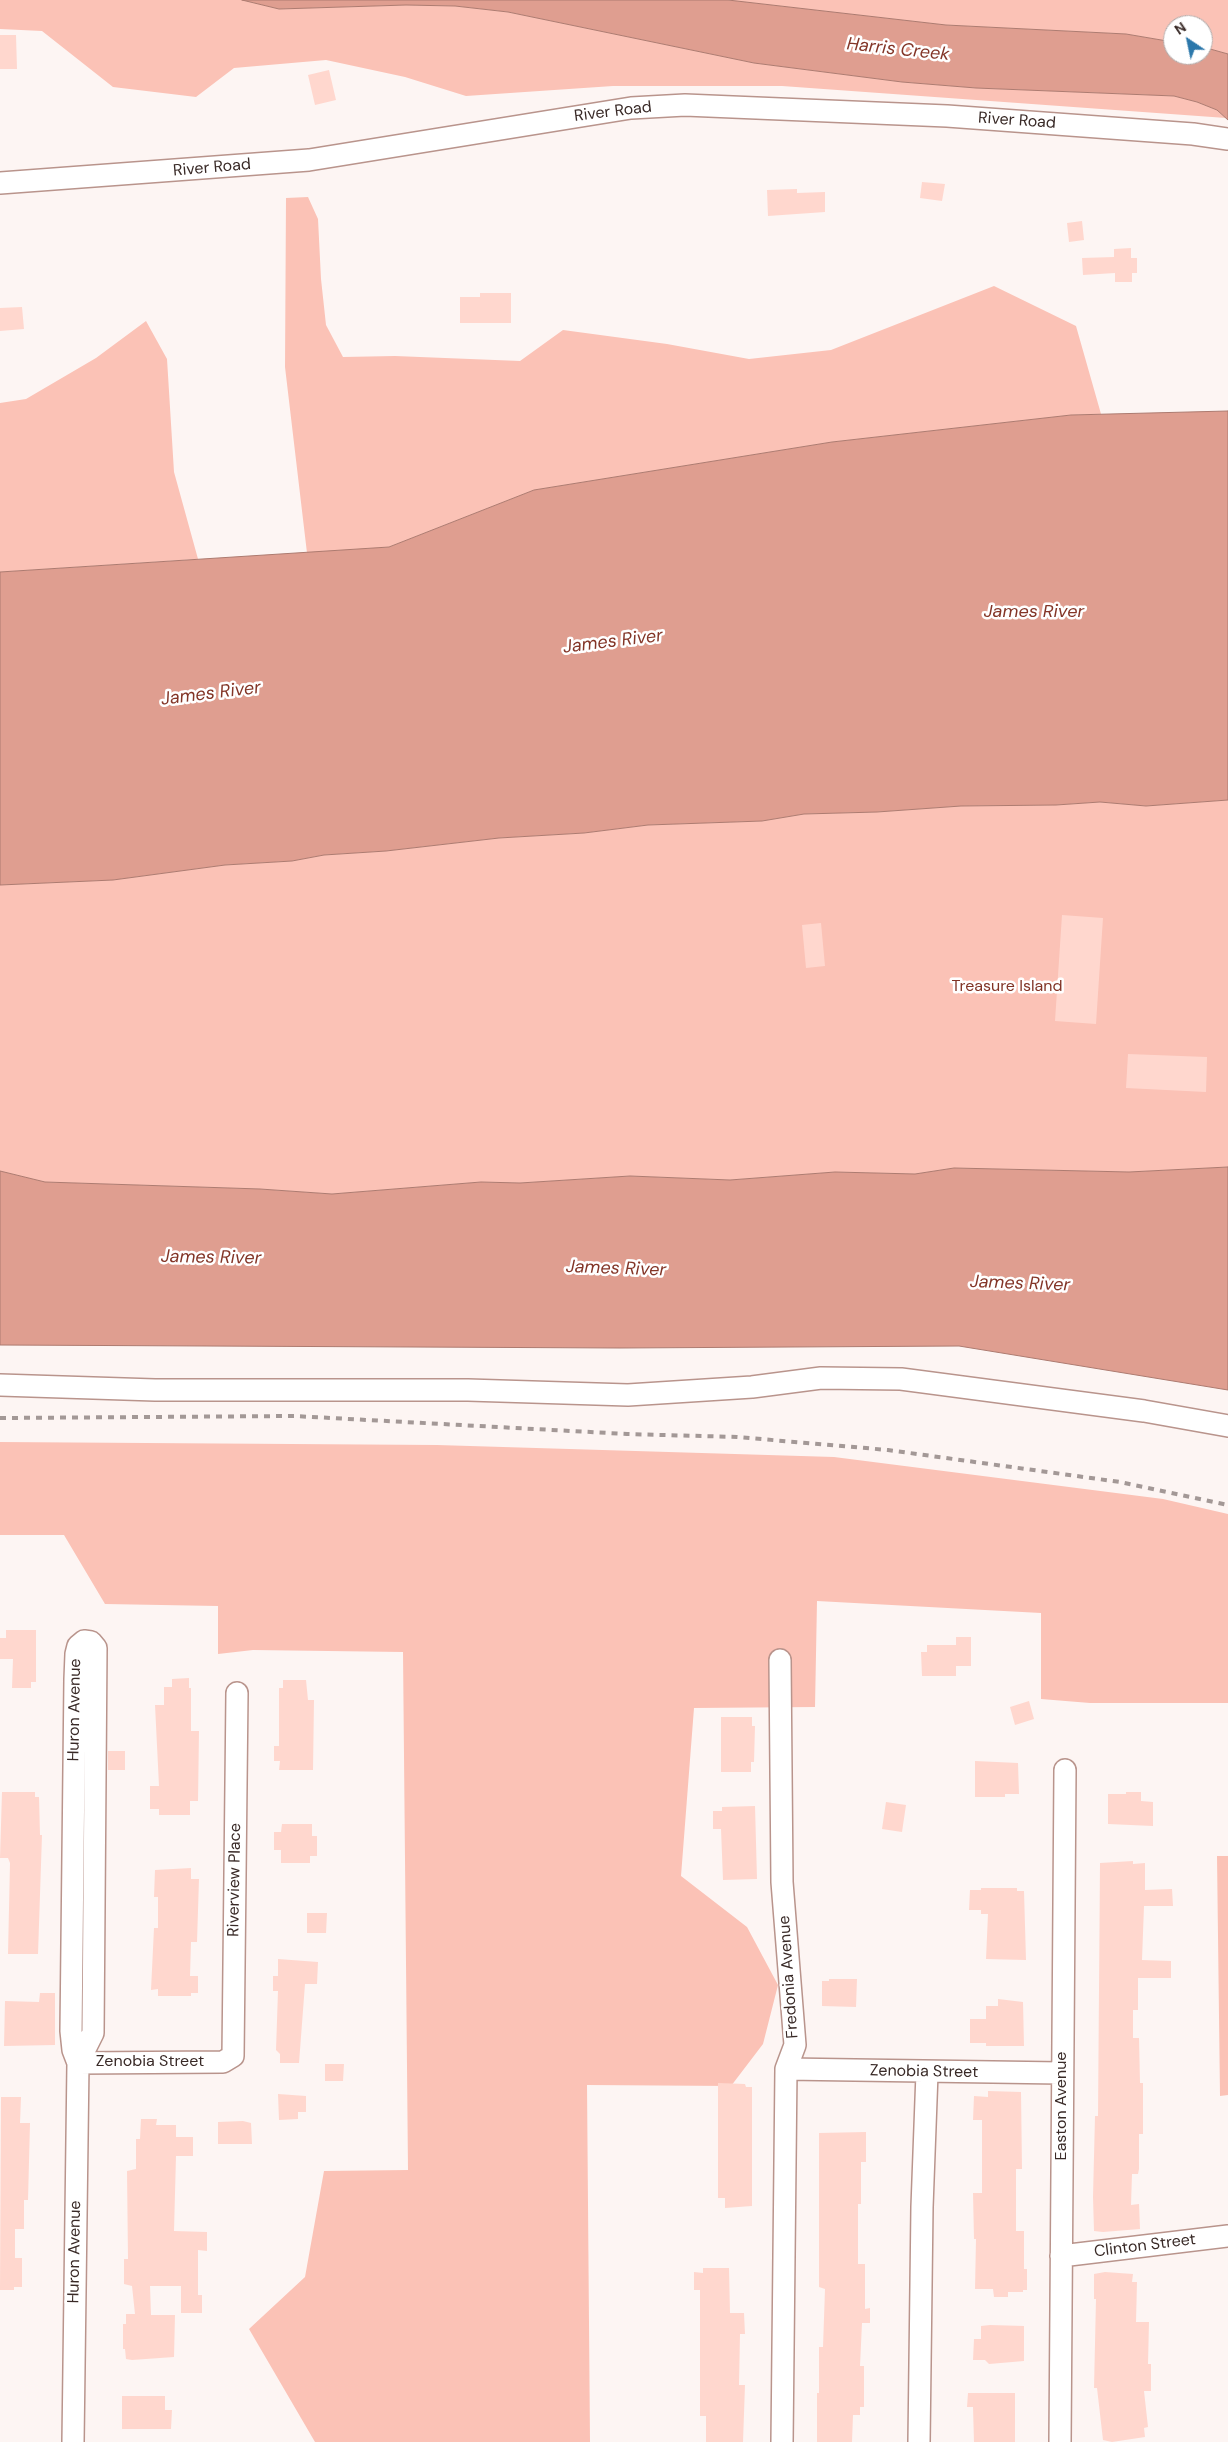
<!DOCTYPE html>
<style>
body{margin:0}
#map{position:relative;width:1228px;height:2442px;overflow:hidden;background:#fdf5f3;font-family:"DM Sans",sans-serif}
canvas{display:block}
.north{position:absolute;left:1163px;top:15px;width:50px;height:50px;box-sizing:border-box;background:#fff;border:1px solid #b0aaa9;border-radius:50%;rotate:326deg;font-size:14px;font-weight:700;line-height:20px;text-align:center;color:#392a27}
.north::after{content:'';display:block;margin:auto;width:18px;height:22px;background:#2c78ab;clip-path:polygon(50% 0,100% 100%,50% 72%,0 100%)}
</style>
<div id="map">
<canvas width="1228" height="2442"></canvas>
<div class="north">N</div>
</div>
<script>
const context = document.querySelector('canvas').getContext('2d');
context.lineJoin = 'round';
function fillPath(path, color) {
  context.fillStyle = color;
  context.fill(path, 'evenodd');
}
function shape(rows) {
  const path = new Path2D();
  for (const r of rows) {
    path.moveTo(r[0], r[1]);
    for (let i = 2; i < r.length; i += 2) path.lineTo(r[i], r[i + 1]);
  }
  return path;
}
function stroke(path, color, width, dash) {
  context.strokeStyle = color;
  context.lineWidth = width;
  context.lineCap = dash ? 'butt' : 'round';
  context.setLineDash(dash || []);
  context.stroke(path);
}
function write(font, color, halo, rows, align = 'center') {
  context.font = font + ' "DM Sans",sans-serif';
  context.lineWidth = 5;
  context.setLineDash([]);
  context.textBaseline = 'middle';
  context.strokeStyle = halo;
  context.fillStyle = color;
  for (const [text, x, y, turn = 0] of rows) {
    context.save();
    context.translate(x, y);
    context.rotate((+turn || 0) * Math.PI / 180);
    context.textAlign = isNaN(turn) ? turn : align;
    if (halo) context.strokeText(text, 0, 0);
    context.fillText(text, 0, 0);
    context.restore();
  }
}
fillPath(shape([
 [0,0,242,0,279,9,406,5,455,6,508,12,754,63,902,82,976,88,1174,96,1197,102,1217,110,1226,118,782,86,613,86,466,96,405,77,326,60,234,68,196,97,113,87,42,31,0,29],
 [728,0,1228,0,1228,54,1203,47,1203,25,1173,25,1173,42,1126,34,946,25],
 [308,197,318,219,321,279,326,325,343,357,395,356,520,361,563,330,667,344,749,359,831,350,994,286,1076,326,1101,414,1071,415,832,442,534,490,389,547,307,553,285,367,286,198],
 [146,321,167,359,174,472,198,559,0,572,0,403,26,399,96,358],
 [1228,800,1228,1167,1129,1172,954,1168,915,1174,835,1172,730,1180,630,1176,520,1183,481,1182,332,1194,260,1189,45,1182,0,1171,0,885,113,880,225,865,292,861,324,855,386,851,499,838,584,833,648,825,762,821,804,814,877,812,961,806,1056,805,1100,802,1146,806],
 [0,1442,437,1445,834,1457,1163,1499,1228,1514,1228,1703,1090,1703,1041,1699,1041,1613,817,1601,815,1707,694,1708,681,1876,747,1927,778,1985,763,2044,731,2086,587,2085,590,2442,315,2442,249,2329,305,2277,324,2171,408,2170,403,1652,253,1650,218,1654,218,1606,105,1604,64,1535,0,1535],
 [1217,1856,1228,1856,1228,2095,1220,2096]
]), '#fbc2b6');
const water = shape([
 [242,0,728,0,946,25,1126,34,1173,42,1173,55,1203,55,1203,47,1228,54,1228,120,1217,110,1197,102,1174,96,976,88,902,82,754,63,508,12,455,6,406,5,279,9,242,0],
 [1228,411,1228,800,1146,806,1100,802,1056,805,961,806,877,812,804,814,762,821,648,825,584,833,499,838,386,851,324,855,292,861,225,865,113,880,0,885,0,572,389,547,534,490,832,442,1071,415,1228,411],
 [1228,1167,1228,1390,959,1346,620,1348,0,1345,0,1171,45,1182,260,1189,332,1194,481,1182,520,1183,630,1176,730,1180,835,1172,915,1174,954,1168,1129,1172,1228,1167]
]);
fillPath(water, '#df9e90');
stroke(water, '#ad7b70', 1);
fillPath(shape([
 [0,35,16,35,17,69,0,69],
 [329,70,336,100,315,105,308,75],
 [922,182,945,184,942,201,920,198],
 [797,189,797,193,825,192,825,212,768,216,767,190],
 [1082,221,1084,240,1069,242,1067,223],
 [1131,248,1131,258,1137,258,1137,273,1132,273,1132,282,1115,282,1115,273,1083,275,1082,258,1114,257,1114,249],
 [480,293,511,293,511,323,460,323,460,297,480,297],
 [22,307,24,329,0,331,0,308],
 [1062,915,1103,918,1096,1024,1055,1021],
 [821,923,825,966,806,968,802,925],
 [1128,1054,1207,1057,1206,1092,1126,1088],
 [6,1630,36,1630,36,1682,31,1682,31,1688,12,1688,13,1659,0,1659,0,1638,6,1638],
 [956,1637,971,1637,971,1666,956,1666,956,1676,922,1676,921,1652,927,1652,927,1645,956,1645],
 [189,1678,189,1688,191,1688,191,1731,199,1731,198,1801,190,1801,190,1815,159,1815,159,1809,150,1809,150,1786,159,1786,155,1705,164,1705,164,1687,172,1687,172,1679],
 [283,1680,306,1680,308,1700,314,1700,313,1770,279,1770,280,1761,274,1761,274,1746,279,1746,279,1688,283,1688],
 [1029,1701,1034,1719,1015,1725,1010,1707],
 [721,1717,752,1717,752,1726,755,1726,754,1762,751,1762,751,1772,721,1772],
 [108,1751,125,1751,125,1770,108,1770],
 [975,1761,1018,1763,1019,1794,1005,1794,1005,1797,975,1797],
 [2,1792,35,1792,35,1797,39,1797,40,1835,42,1835,38,1954,8,1954,10,1863,8,1858,0,1858],
 [1126,1792,1141,1792,1141,1801,1153,1802,1153,1826,1108,1824,1108,1794,1126,1794],
 [886,1802,906,1805,902,1832,882,1829],
 [755,1806,757,1879,723,1880,721,1829,713,1829,713,1811,722,1811,722,1807],
 [282,1824,312,1824,312,1836,317,1836,317,1856,310,1856,310,1863,281,1863,281,1850,274,1850,274,1832,281,1832],
 [1133,1861,1133,1864,1145,1863,1145,1890,1172,1889,1173,1906,1144,1906,1142,1960,1171,1961,1171,1978,1138,1978,1138,2010,1133,2010,1133,2038,1139,2038,1140,2083,1143,2083,1143,2134,1139,2134,1139,2169,1138,2174,1132,2174,1131,2205,1139,2204,1140,2229,1103,2232,1094,2231,1093,2197,1095,2116,1098,2116,1100,1863],
 [191,1868,191,1879,199,1879,197,1942,191,1942,190,1976,198,1976,198,1993,191,1993,191,1996,158,1996,158,1989,151,1990,154,1928,158,1928,158,1897,154,1897,155,1870],
 [981,1888,1017,1888,1017,1891,1024,1891,1026,1960,986,1959,988,1914,981,1914,981,1910,969,1910,970,1890,981,1890],
 [307,1913,327,1913,326,1933,307,1933],
 [278,1959,318,1962,317,1984,305,1984,299,2063,280,2063,280,2054,276,2050,278,1991,273,1991,273,1976,278,1976],
 [829,1979,857,1979,856,2007,822,2006,822,1981,829,1981],
 [40,1993,55,1993,55,2045,4,2046,5,2001,39,2002],
 [998,1999,1023,2002,1024,2046,986,2046,986,2043,970,2043,970,2019,986,2019,986,2006,998,2006],
 [325,2064,344,2064,343,2081,325,2081],
 [718,2083,745,2084,746,2087,752,2087,752,2206,725,2208,725,2198,718,2198],
 [988,2091,1021,2092,1022,2169,1016,2169,1016,2231,1024,2231,1024,2269,1027,2269,1027,2290,1023,2290,1023,2292,1008,2292,1008,2297,994,2297,993,2289,975,2289,976,2239,974,2239,973,2193,982,2193,982,2120,973,2120,974,2096,988,2097],
 [278,2094,306,2096,306,2112,298,2112,298,2119,279,2120],
 [1,2097,21,2097,20,2123,30,2123,28,2200,24,2200,24,2229,15,2229,15,2258,22,2258,22,2287,14,2287,14,2290,0,2290],
 [141,2119,157,2119,156,2125,176,2125,176,2137,193,2137,193,2156,176,2156,174,2231,207,2232,207,2251,198,2250,198,2295,202,2295,202,2313,181,2313,181,2286,150,2286,151,2315,175,2315,174,2357,132,2360,126,2359,125,2349,123,2349,123,2324,126,2324,126,2314,135,2314,132,2286,124,2284,124,2259,128,2259,127,2171,136,2169,136,2139,140,2139],
 [243,2121,251,2123,252,2144,218,2144,218,2122],
 [866,2132,866,2162,861,2162,861,2204,858,2204,858,2264,865,2264,865,2309,870,2308,870,2323,862,2323,860,2366,864,2366,864,2407,860,2407,860,2415,853,2415,852,2442,817,2442,817,2393,819,2393,819,2347,823,2347,825,2289,819,2287,819,2133],
 [703,2268,729,2268,730,2313,744,2313,745,2334,740,2334,739,2385,745,2385,743,2442,706,2442,706,2416,700,2416,700,2290,694,2290,694,2272,703,2273],
 [1105,2272,1133,2274,1132,2282,1137,2282,1136,2322,1149,2322,1148,2364,1151,2364,1151,2391,1144,2391,1148,2427,1144,2428,1145,2437,1112,2442,1103,2440,1097,2388,1094,2388,1096,2299,1094,2299,1094,2274],
 [990,2325,1024,2326,1024,2361,989,2364,985,2360,973,2360,974,2339,981,2339,981,2326],
 [968,2393,1015,2393,1015,2442,974,2442,973,2407,967,2407],
 [122,2396,165,2396,165,2410,172,2410,171,2429,122,2429]
]), '#ffd7ce');
const minor = shape([
 [0,183,309,160,631,108,685,105,947,116,1193,134,1228,139],
 [0,1385,155,1390,468,1390,628,1395,752,1387,821,1378,901,1379,1144,1411,1228,1426],
 [780,1660,782,1882,795,2045,786,2069,782,2442],
 [78,2063,223,2062,233,2056,237,1693],
 [786,2069,1061,2073],
 [1061,2256,1228,2236],
 [73,2442,78,2063,73,2050,71,2031,75,1679,76,1654,78,1646,84,1641,91,1642,96,1648,93,2033,78,2063],
 [919,2442,922,2207,927,2073],
 [1060,2442,1065,1770]
]);
stroke(minor, '#b9948c', 24);
stroke(minor, '#fff', 21);
stroke(shape([
 [0,1418,294,1416,627,1434,737,1437,888,1450,1120,1482,1228,1505]
]), '#a39896', 4, [6, 6]);
write('16px', '#392a27', '#fff', [
 ["River Road",613,112,-7],
 ["River Road",1017,121,4],
 ["River Road",212,168,-5],
 ["Huron Avenue",75,1710,-89],
 ["Riverview Place",235,1880,-89],
 ["Fredonia Avenue",789,1977,-94],
 ["Zenobia Street",150,2062],
 ["Zenobia Street",924,2072,1],
 ["Easton Avenue",1062,2106,-90],
 ["Clinton Street",1145,2246,-7],
 ["Huron Avenue",75,2252,-89]
]);
write('16px', '#813325', '#fff', [
 ["Treasure Island",1007,987]
]);
write('italic 18px', '#833527', '#fff', [
 ["Harris Creek",898,50,6],
 ["James River",1034,612],
 ["James River",613,642,-7],
 ["James River",211,694,-7],
 ["James River",211,1258,1],
 ["James River",616,1269,2],
 ["James River",1020,1284,2]
]);
</script>
